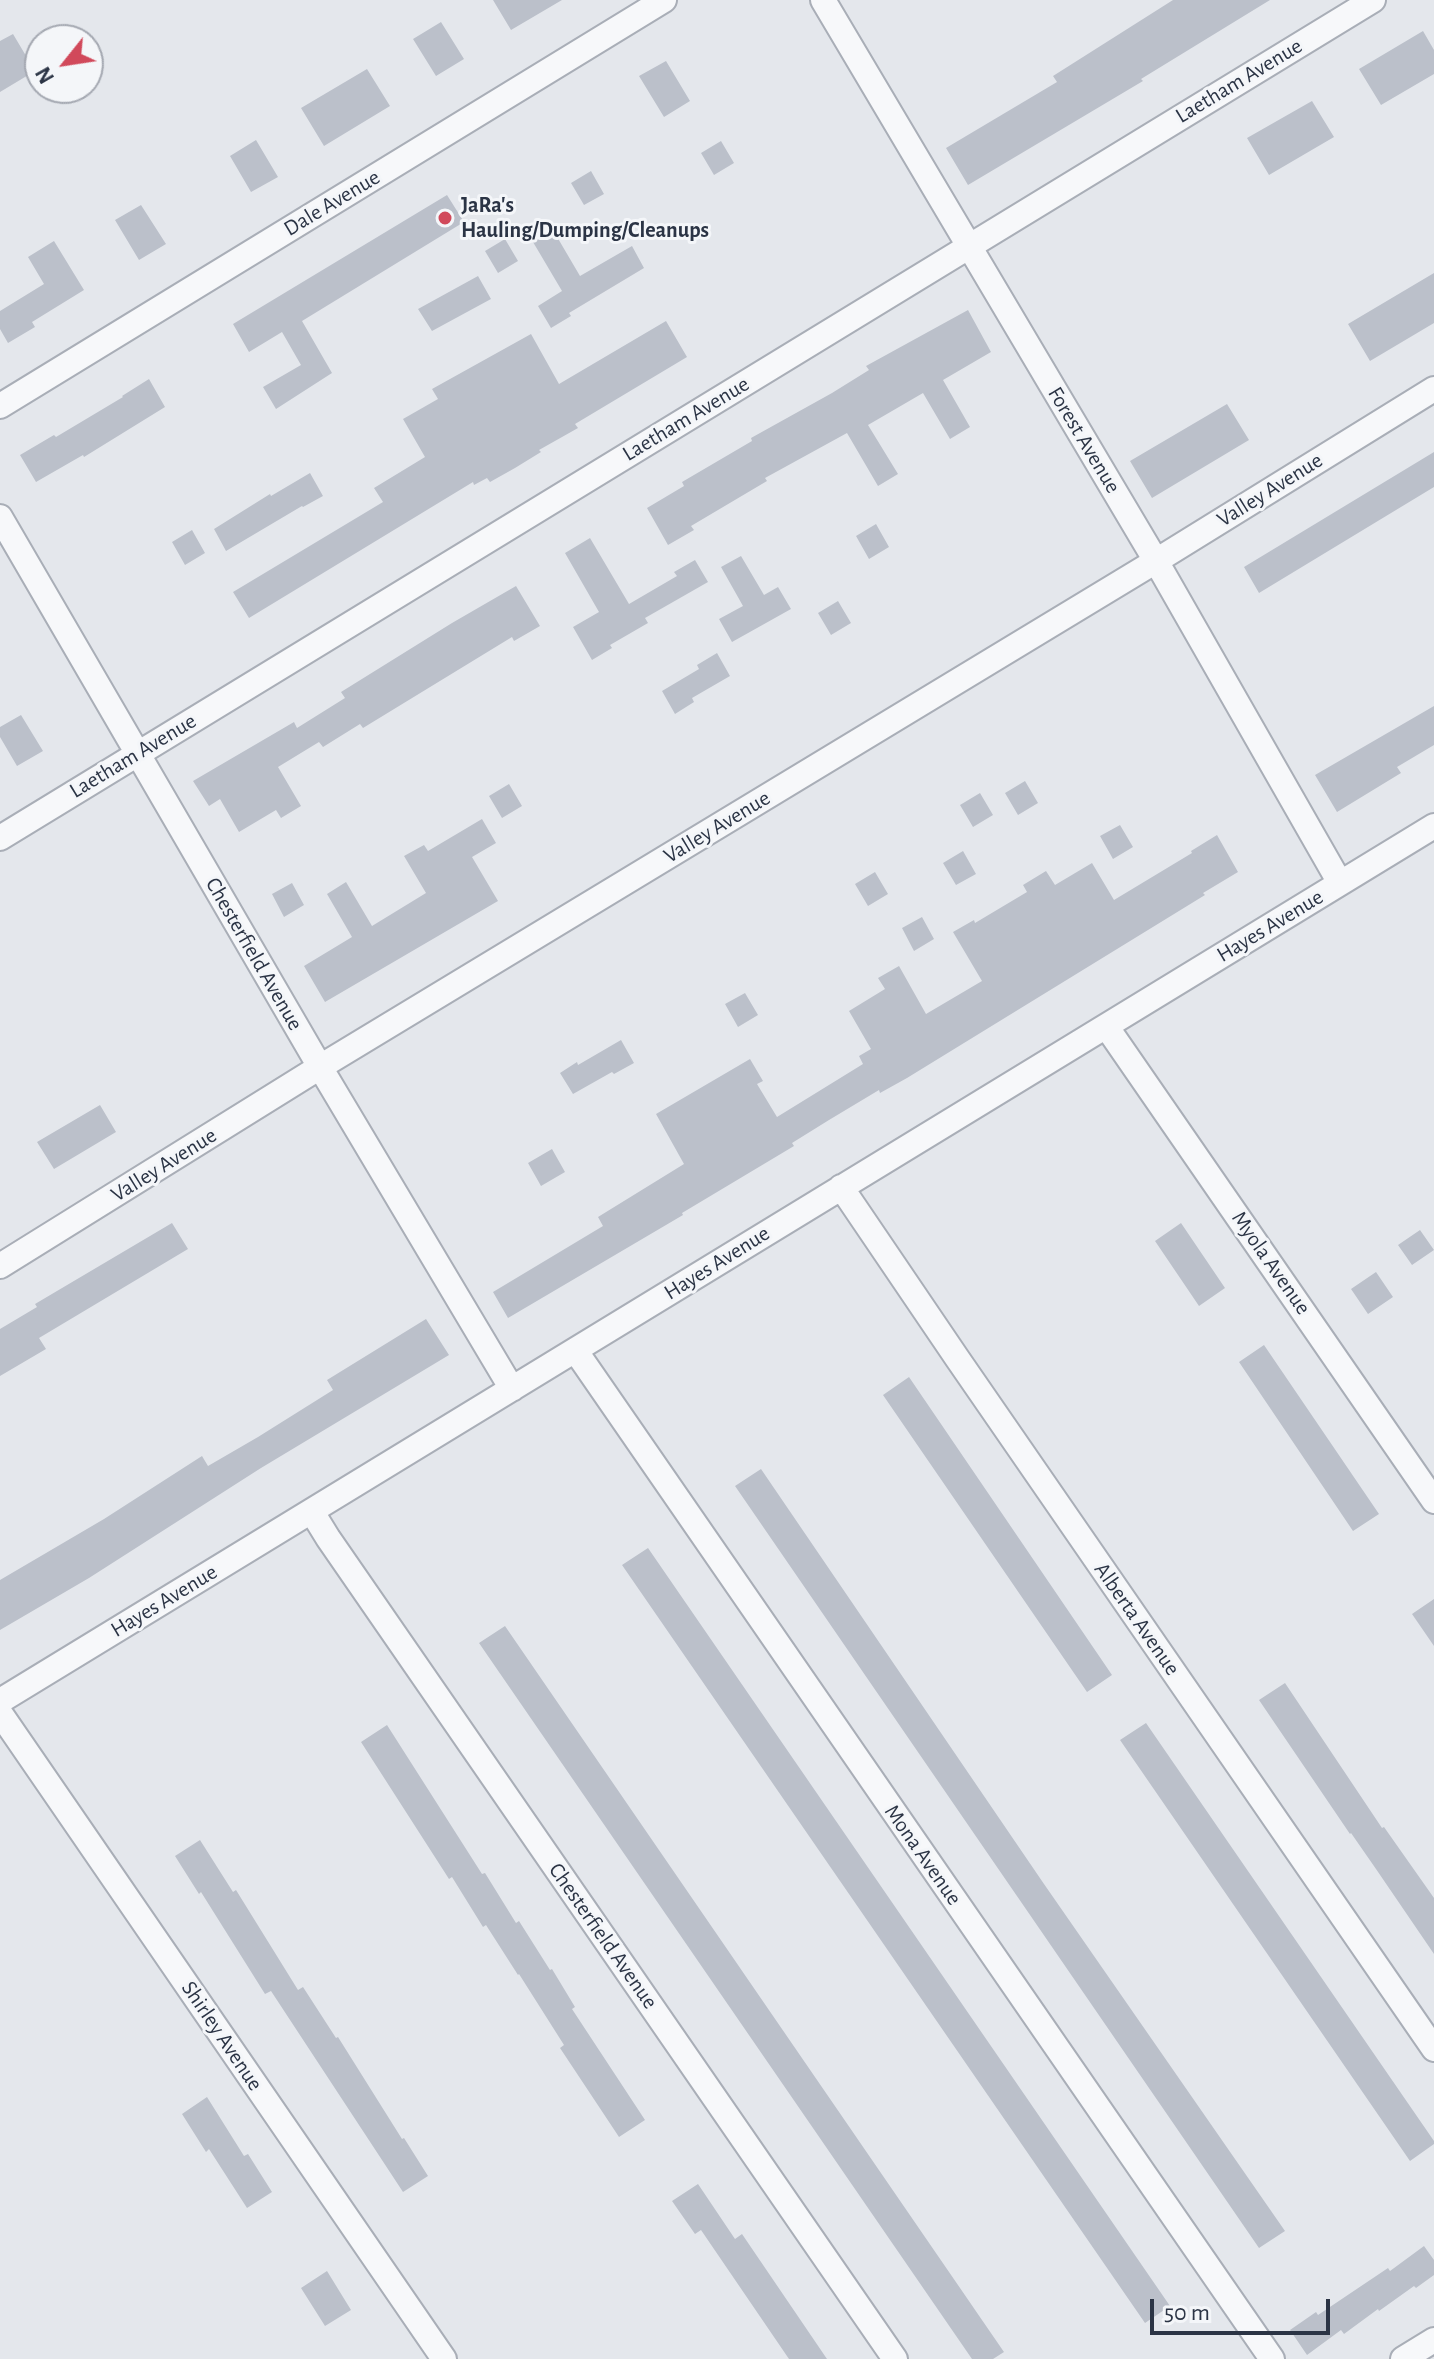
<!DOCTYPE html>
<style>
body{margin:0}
#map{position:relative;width:1434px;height:2359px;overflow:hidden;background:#e4e7ec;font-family:"Alegreya Sans",sans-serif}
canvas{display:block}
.north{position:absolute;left:24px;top:24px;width:80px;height:80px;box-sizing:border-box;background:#f4f6f9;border:2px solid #a4a8b1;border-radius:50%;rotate:240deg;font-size:22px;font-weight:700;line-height:32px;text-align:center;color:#2b3445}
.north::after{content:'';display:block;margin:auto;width:28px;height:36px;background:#d1495b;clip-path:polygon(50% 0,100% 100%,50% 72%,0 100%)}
.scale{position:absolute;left:1150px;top:2299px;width:180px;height:36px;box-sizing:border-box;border:4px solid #2b3445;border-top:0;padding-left:10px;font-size:24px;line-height:28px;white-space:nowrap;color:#2b3445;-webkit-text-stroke:6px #f4f6f9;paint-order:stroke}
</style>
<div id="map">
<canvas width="1434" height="2359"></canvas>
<div class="north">N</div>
<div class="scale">50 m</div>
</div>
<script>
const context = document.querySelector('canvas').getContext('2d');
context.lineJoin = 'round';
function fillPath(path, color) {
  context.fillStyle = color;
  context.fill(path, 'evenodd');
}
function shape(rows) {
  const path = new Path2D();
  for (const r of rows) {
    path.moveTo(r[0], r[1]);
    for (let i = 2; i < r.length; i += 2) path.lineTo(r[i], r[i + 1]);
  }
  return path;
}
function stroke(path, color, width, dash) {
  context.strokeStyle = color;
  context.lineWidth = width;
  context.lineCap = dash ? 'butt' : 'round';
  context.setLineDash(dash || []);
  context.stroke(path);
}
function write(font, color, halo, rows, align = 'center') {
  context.font = font + ' "Alegreya Sans",sans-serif';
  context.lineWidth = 6;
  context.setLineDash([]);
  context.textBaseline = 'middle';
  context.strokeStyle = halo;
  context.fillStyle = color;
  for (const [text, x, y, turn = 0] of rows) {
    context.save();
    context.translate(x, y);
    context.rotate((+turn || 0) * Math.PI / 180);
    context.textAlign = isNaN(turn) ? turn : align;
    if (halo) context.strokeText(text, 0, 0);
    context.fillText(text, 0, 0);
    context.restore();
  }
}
fillPath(shape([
 [493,0,562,0,511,30],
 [1173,0,1270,0,1141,79,1143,81,968,185,946,148,1057,82,1053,76],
 [441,22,464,59,436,76,413,39],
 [1423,31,1434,50,1434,74,1381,105,1359,69],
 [13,34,35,71,0,92,0,41],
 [666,61,690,101,664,117,639,76],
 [367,69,390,106,324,146,301,108],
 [1312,101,1334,137,1269,175,1247,138],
 [256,140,278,177,251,192,230,156],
 [721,141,734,163,714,175,701,153],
 [591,171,604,194,584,205,571,183],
 [447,195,464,222,302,321,332,373,276,409,263,387,301,365,282,332,249,352,233,324],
 [141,205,166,244,139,260,115,220],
 [553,230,580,276,632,246,644,268,569,313,571,316,551,328,538,306,562,291,533,242],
 [505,239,518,261,498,273,485,251],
 [54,241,84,290,32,322,35,327,8,343,0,329,0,311,44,284,28,257],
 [1434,273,1434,323,1370,361,1348,324],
 [478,276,491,299,432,331,418,309],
 [968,310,991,352,943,380,970,427,950,439,923,393,868,425,898,474,878,486,847,433,765,478,767,481,691,526,694,530,668,545,647,508,684,486,682,482,752,441,751,438,832,393,869,370,866,366],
 [666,321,687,357,575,424,578,428,539,450,541,452,515,468,490,482,487,478,474,485,473,482,249,618,233,592,383,502,374,488,425,457,403,419,438,399,432,389,531,334,559,384],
 [149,379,165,407,84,457,83,455,36,482,20,455,54,435,56,437,123,397,122,396],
 [1227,404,1249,440,1152,498,1130,461],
 [1434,452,1434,487,1259,593,1244,567],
 [310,473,323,496,303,507,302,506,226,551,214,529,270,494,271,496],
 [876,524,889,547,869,559,856,536],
 [192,530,205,553,185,565,172,542],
 [590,538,629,604,677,576,674,572,695,560,708,582,645,618,648,623,610,645,612,648,592,660,573,627,599,612,565,553],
 [741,556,764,595,778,587,791,609,732,642,719,619,743,606,721,567],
 [516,586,540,626,514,641,512,637,363,728,360,724,323,747,319,742,278,767,301,806,281,818,276,810,239,832,220,799,209,806,193,781,294,722,297,728,345,698,341,692,452,623],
 [838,601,851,623,831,635,818,613],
 [717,653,730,676,692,698,694,702,675,714,662,691,699,669,697,665],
 [1434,706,1434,745,1397,767,1401,773,1337,812,1315,775],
 [21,715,43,751,17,766,0,737,0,727],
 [1025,781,1038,803,1018,815,1005,793],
 [509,784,522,806,502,818,489,796],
 [980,793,993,815,973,827,960,805],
 [482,819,496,843,472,857,498,901,325,1002,304,966,352,937,327,894,346,882,372,926,426,893,404,856,424,845,428,851],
 [1120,825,1133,847,1113,859,1100,836],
 [1217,835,1238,872,1203,893,1205,895,907,1078,880,1093,879,1090,829,1120,792,1143,794,1146,682,1213,683,1215,508,1318,493,1292,603,1226,598,1217,684,1164,656,1114,750,1059,763,1081,757,1084,777,1117,863,1064,859,1056,871,1049,849,1011,885,989,878,978,899,966,926,1014,982,981,953,932,974,920,975,923,1027,892,1023,885,1046,871,1055,885,1092,863,1114,900,1192,853,1191,851],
 [963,851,976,874,956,885,943,863],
 [875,872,888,894,868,906,855,884],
 [292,883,304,905,284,917,272,894],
 [922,917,934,939,914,951,902,928],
 [745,993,758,1015,738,1027,725,1004],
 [621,1040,634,1063,614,1074,612,1072,573,1094,560,1073,577,1062,578,1065],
 [100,1105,116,1132,54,1169,37,1142],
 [552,1149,565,1172,541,1186,528,1163],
 [172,1223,188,1249,39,1338,46,1349,0,1376,0,1329,37,1307,35,1304],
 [1181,1223,1225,1288,1199,1306,1155,1241],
 [1420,1230,1434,1250,1412,1265,1398,1245],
 [1376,1272,1393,1297,1368,1314,1351,1289],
 [426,1319,449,1355,261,1468,89,1578,0,1630,0,1580,104,1519,202,1456,208,1466,258,1437,333,1390,327,1380],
 [1264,1345,1379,1514,1353,1531,1239,1362],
 [909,1377,1112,1675,1087,1692,883,1395],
 [761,1469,1044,1884,1285,2231,1259,2248,735,1486],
 [648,1548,1170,2306,1145,2323,622,1565],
 [1434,1599,1434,1646,1412,1614],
 [505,1626,1004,2352,993,2359,972,2359,479,1643],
 [1285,1683,1382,1828,1384,1827,1434,1898,1434,1954,1376,1869,1351,1833,1350,1834,1259,1700],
 [1146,1723,1434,2141,1434,2144,1410,2161,1120,1740],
 [387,1725,482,1874,485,1873,516,1923,519,1921,550,1970,552,1969,575,2007,572,2009,645,2120,619,2137,560,2048,564,2045,519,1974,518,1975,486,1925,483,1927,452,1877,449,1879,361,1742],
 [200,1840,233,1892,236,1890,298,1990,303,1987,336,2038,338,2037,402,2139,404,2138,428,2176,403,2192,271,1991,265,1994,201,1892,199,1894,175,1856],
 [207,2097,244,2156,248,2154,272,2192,247,2208,209,2149,206,2152,182,2114],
 [698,2184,735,2239,742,2234,827,2359,789,2359,701,2230,695,2234,672,2201],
 [1424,2246,1434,2260,1434,2275,1416,2288,1414,2286,1379,2311,1378,2309,1344,2334,1341,2330,1307,2355,1290,2330,1316,2312,1318,2315,1388,2268,1390,2271],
 [327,2271,351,2310,325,2326,301,2288]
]), '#bbc0ca');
const minor = shape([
 [823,0,1156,561,1340,883],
 [0,406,664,0],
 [0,517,320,1067,512,1389],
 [0,838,1373,0],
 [1106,1026,1434,1501],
 [841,1187,957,1358,1434,2049],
 [0,1266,320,1067,1156,561,1434,389],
 [575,1350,1272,2359],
 [312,1512,328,1538,895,2359],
 [0,1701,1434,826],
 [0,1713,444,2359],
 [1403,2359,1434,2340]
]);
stroke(minor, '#a9aeb7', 28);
stroke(minor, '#f7f8fa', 24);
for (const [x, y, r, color] of [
 [445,218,8,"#d1495b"]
]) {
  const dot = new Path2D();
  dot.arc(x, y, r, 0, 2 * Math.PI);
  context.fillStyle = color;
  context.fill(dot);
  stroke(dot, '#f4f6f9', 3);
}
write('22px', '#2b3445', '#f4f6f9', [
 ["Laetham Avenue",1239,81,-31],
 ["Dale Avenue",332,203,-31],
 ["Laetham Avenue",686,419,-31],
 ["Forest Avenue",1084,440,59],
 ["Valley Avenue",1270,490,-32],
 ["Laetham Avenue",133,756,-31],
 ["Valley Avenue",717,827,-31],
 ["Hayes Avenue",1270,926,-31],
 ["Chesterfield Avenue",254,954,60],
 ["Valley Avenue",164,1165,-32],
 ["Hayes Avenue",717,1263,-32],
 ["Myola Avenue",1271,1263,55],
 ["Hayes Avenue",164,1601,-31],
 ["Alberta Avenue",1137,1619,55],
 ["Mona Avenue",923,1855,55],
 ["Chesterfield Avenue",603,1936,55],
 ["Shirley Avenue",222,2036,56]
]);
write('bold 22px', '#2b3445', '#f4f6f9', [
 ["JaRa's",461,205],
 ["Hauling/Dumping/Cleanups",461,230]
], 'left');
</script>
